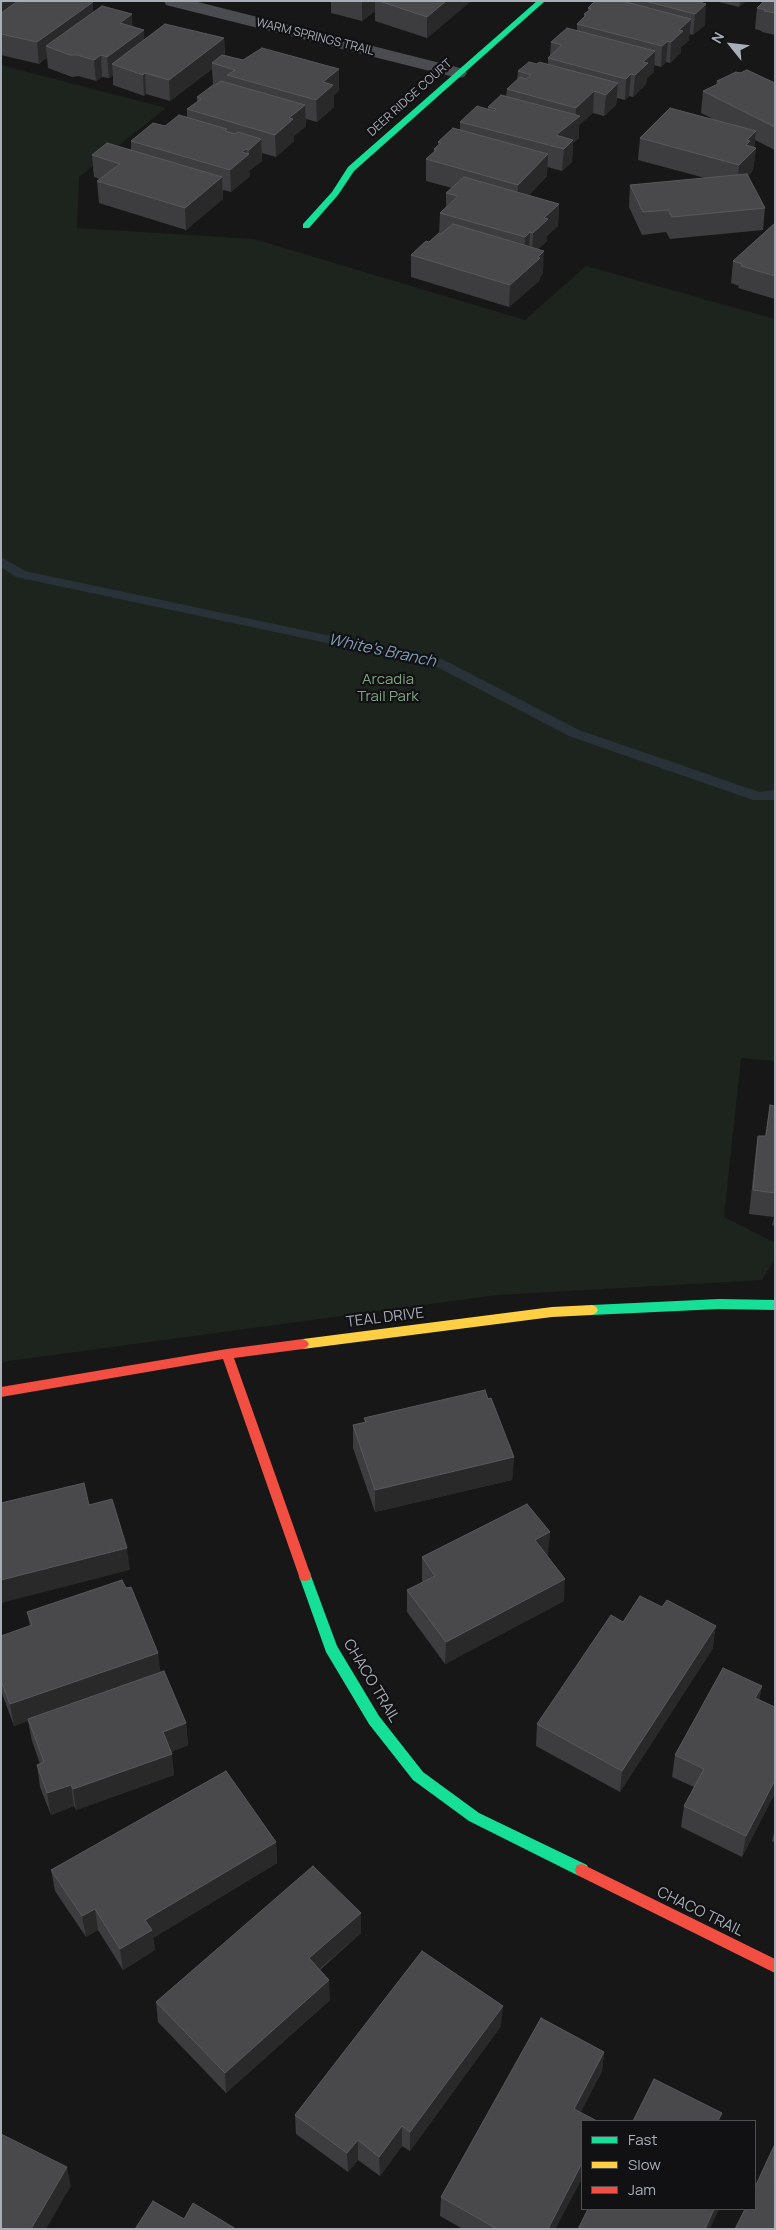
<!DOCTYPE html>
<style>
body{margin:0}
#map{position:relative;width:776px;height:2230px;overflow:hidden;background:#171717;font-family:Manrope,sans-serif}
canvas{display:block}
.frame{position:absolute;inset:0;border:2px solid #a8adb8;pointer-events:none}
.legend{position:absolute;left:581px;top:2120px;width:175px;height:90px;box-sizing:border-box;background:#111113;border:1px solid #4d4f55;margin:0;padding:6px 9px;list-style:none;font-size:15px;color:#a8adb8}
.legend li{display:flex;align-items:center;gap:10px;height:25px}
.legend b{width:25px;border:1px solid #4d4f55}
.north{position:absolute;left:706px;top:20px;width:50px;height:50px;-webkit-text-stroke:4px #111113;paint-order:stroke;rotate:299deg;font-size:14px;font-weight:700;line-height:20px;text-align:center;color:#a8adb8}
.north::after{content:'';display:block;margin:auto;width:18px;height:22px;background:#a8adb8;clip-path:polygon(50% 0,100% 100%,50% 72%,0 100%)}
</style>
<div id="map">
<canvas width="776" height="2230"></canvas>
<div class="frame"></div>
<ul class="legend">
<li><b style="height:6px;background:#16e098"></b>Fast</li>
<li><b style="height:6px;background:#ffcf43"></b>Slow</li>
<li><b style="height:6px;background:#f24e42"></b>Jam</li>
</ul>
<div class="north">N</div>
</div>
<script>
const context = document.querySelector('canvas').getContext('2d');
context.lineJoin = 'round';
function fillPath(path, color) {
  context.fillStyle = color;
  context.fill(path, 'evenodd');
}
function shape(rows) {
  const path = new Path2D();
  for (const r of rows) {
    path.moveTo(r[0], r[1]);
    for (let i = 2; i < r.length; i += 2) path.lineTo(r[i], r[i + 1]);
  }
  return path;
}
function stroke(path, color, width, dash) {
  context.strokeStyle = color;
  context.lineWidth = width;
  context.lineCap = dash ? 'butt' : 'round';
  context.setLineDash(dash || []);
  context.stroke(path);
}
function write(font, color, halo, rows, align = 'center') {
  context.font = font + ' Manrope,sans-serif';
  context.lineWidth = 4.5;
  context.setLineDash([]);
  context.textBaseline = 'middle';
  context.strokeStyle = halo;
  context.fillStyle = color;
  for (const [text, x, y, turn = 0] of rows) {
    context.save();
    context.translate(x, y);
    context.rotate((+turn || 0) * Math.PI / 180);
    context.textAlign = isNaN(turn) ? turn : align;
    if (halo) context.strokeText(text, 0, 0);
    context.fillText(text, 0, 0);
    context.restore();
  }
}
fillPath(shape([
 [1,65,166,108,79,177,77,228,254,239,525,320,586,266,775,319,775,1061,741,1058,724,1217,775,1243,775,1258,762,1280,497,1295,1,1362]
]), '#1d241e');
fillPath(shape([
 [1,557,25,571,444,660,579,730,759,792,775,790,775,800,753,800,569,736,435,666,16,577,1,567,1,557]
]), '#2a3239');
fillPath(shape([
 [164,1,194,1,464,69,467,73,464,77,458,78,166,5,164,1]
]), '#4b4c50');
fillPath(shape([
 [537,1,545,1,354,171,338,195,309,228,303,228,303,224,332,192,348,167,537,1],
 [719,1299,775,1300,775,1310,719,1309,592,1315,588,1313,586,1310,588,1307,592,1305,719,1299],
 [305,1571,310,1572,311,1576,337,1646,379,1716,423,1772,479,1813,587,1865,589,1870,587,1875,582,1876,577,1875,469,1821,413,1780,369,1724,326,1652,299,1576,300,1572,305,1571]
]), '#16e098');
fillPath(shape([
 [592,1305,596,1307,598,1310,596,1313,592,1315,552,1317,303,1349,299,1347,297,1344,299,1341,303,1339,552,1307,592,1305]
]), '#ffcf43');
fillPath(shape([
 [303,1339,307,1341,309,1344,307,1347,303,1349,234,1358,311,1576,310,1580,305,1581,300,1580,299,1576,223,1359,1,1397,1,1387,227,1349,303,1339],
 [582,1864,775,1959,775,1973,577,1875,575,1870,577,1865,582,1864]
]), '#f24e42');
fillPath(shape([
 [1,1,94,12,133,27,144,30,144,40,224,38,225,55,339,90,334,95,334,107,317,122,306,119,306,126,294,136,294,141,276,157,262,153,262,161,249,171,250,176,231,192,223,190,223,199,186,230,99,203,97,181,100,179,94,177,92,155,131,150,131,141,187,117,187,109,197,102,197,97,213,85,212,69,170,101,146,94,144,96,113,85,113,75,109,78,102,77,96,81,78,76,72,77,48,68,47,57,39,64,1,55],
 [331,1,471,1,427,38,375,21,375,11,362,21,331,13],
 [595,1,701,1,705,25,693,35,689,34,689,40,681,47,681,52,670,63,666,62,661,67,654,65,654,72,647,78,646,84,633,97,629,96,625,100,617,98,616,105,604,116,593,113,579,125,579,138,573,143,572,162,562,171,547,167,547,176,529,195,559,204,558,226,547,236,547,241,538,249,543,273,540,277,539,281,509,307,411,277,411,255,439,234,440,213,446,207,446,193,452,188,426,181,426,159,434,152,434,149,438,145,438,142,460,130,460,122,488,109,488,107,506,97,507,89,517,80,518,71,537,64,548,64,548,58,550,56,551,42,577,30,577,24,584,17,584,14,588,12,588,8],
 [715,1,746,1,739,7],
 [775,1,775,35,762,32,762,31,755,29,757,8],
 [717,81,775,83,775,150,755,140,754,148,756,148,753,170,748,176,765,208,763,230,670,239,666,232,642,235,629,207,630,185,705,178,638,160,640,138,715,120,701,113,703,91,716,85],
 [775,223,775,299,738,288,739,286,731,283,733,261],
 [770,1105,775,1106,775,1226,772,1225,774,1217,749,1214,755,1159,758,1136,765,1136],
 [488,1399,514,1457,512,1480,375,1512,353,1448,353,1425,365,1423,364,1418],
 [547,1555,564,1601,445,1664,407,1612,407,1590,423,1582,422,1580,422,1557,548,1555],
 [27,1612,160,1673,186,1723,188,1745,171,1752,174,1775,76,1810,74,1806,51,1815,40,1787,37,1765,40,1764,32,1741,28,1721,14,1726,1,1691,1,1636,30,1626],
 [623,1622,713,1648,620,1792,536,1746,537,1724],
 [762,1686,759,1700,775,1707,775,1793,742,1857,681,1827,684,1806,694,1787,672,1777,675,1755],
 [775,1829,775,1843,772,1841],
 [276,1842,277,1863,153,1938,155,1950,123,1970,98,1930,86,1937,55,1891,51,1870],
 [361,1913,361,1933,320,1970,330,2000,226,2093,158,2022,156,2002],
 [501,2026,410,2151,402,2146,380,2176,358,2160,348,2172,296,2134,295,2115],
 [604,2052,602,2071,580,2113,582,2121,582,2178,555,2229,463,2229,440,2216,441,2197]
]), '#3d3d3f');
fillPath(shape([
 [5,1,31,1,1,27,1,4],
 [362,1,375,1,375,11,362,21],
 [446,1,471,1,427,38,427,17],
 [740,1,746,1,739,7],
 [93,2,94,23,46,46,47,57,39,64,37,42],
 [706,4,705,25,693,35,695,14],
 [132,14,133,35,120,23],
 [691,19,689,40,681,47,681,52,670,63,671,42,679,30],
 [144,30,145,51,112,64,113,75,109,78,107,57],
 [224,38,225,59,212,63,212,69,170,101,169,80],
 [668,41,666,62,661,67,662,46],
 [655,51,654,72,647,78,646,84,633,97,635,75,643,62],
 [101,55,102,77,96,81,94,60],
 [339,69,339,90,334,95,334,107,317,122,316,100,323,82],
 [145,73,146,94,144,96,143,75],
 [631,74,629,96,625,100,626,79],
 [618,83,616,105,604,116,606,95],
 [594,91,593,113,579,125,579,138,573,143,572,162,562,171,564,149,556,135,575,120,576,108],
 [305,105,306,126,294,136,294,141,276,157,275,135,289,118],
 [756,131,754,150,756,148,753,170,737,187,739,165,747,140],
 [261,139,262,161,249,171,250,176,231,192,230,170,242,152,246,149,246,156,249,154,249,150],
 [548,154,547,176,517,207,518,185],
 [222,177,223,199,186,230,185,208],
 [559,204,558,226,547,236,547,241,532,255,533,233,544,218],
 [530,232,529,254,524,259,525,237],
 [544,251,543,273,540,277,539,281,509,307,510,285],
 [514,1457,512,1480,375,1512,375,1490],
 [550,1532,548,1555,534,1563,535,1540],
 [127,1548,130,1570,1,1603,1,1580],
 [565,1579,564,1601,445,1664,446,1642],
 [716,1626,713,1648,620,1792,622,1771],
 [158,1653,161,1675,14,1726,10,1704],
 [762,1686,758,1707,755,1698],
 [186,1723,188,1745,165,1754,163,1732],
 [172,1754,174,1775,76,1810,73,1789],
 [775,1780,775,1793,742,1857,746,1836],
 [71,1785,74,1806,51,1815,47,1793],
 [276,1842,277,1863,153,1938,155,1950,123,1970,120,1949,145,1920],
 [95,1909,98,1930,86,1937,82,1916],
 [361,1913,361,1933,309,1978,309,1958],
 [329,1980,330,2000,226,2093,225,2073],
 [503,2006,501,2026,410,2151,410,2132],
 [604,2052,602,2071,572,2129,574,2109],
 [402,2126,402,2146,380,2176,379,2157],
 [358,2140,358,2160,348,2172,347,2153],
 [582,2163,582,2178,555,2229,548,2229],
 [67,2167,71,2186,46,2229,31,2229],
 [714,2209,719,2209,710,2229,705,2229]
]), '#29292a');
const building = shape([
 [18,1,91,1,93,2,37,42,1,34,1,13,18,1],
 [379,1,446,1,427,17,379,1],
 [595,1,622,1,691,19,679,30,683,31,671,42,668,41,662,46,577,24,586,15,584,14,591,9,588,8,595,1],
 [645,1,697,1,706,4,695,14,645,1],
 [764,1,775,1,775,13,764,11,766,10,757,8,764,1],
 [102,6,132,14,120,23,144,30,107,57,101,55,94,60,77,55,70,55,46,46,102,6],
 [165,24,224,38,169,80,145,73,143,75,112,64,165,24],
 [567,28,655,51,643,62,648,63,635,75,631,74,626,79,548,58,562,45,551,42,567,28],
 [262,48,339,69,323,82,333,85,316,100,227,75,235,70,212,63,222,55,243,60,262,48],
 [529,62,537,64,539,62,618,83,606,95,594,91,576,108,507,89,520,77,526,79,531,75,518,71,529,62],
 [747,70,775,83,775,127,703,91,720,83,717,81,736,72,740,73,747,70],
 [221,81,305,105,289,118,293,119,275,135,187,109,201,99,197,97,213,85,215,85,221,81],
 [501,95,580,116,556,135,573,140,564,149,460,122,477,106,494,111,496,109,488,107,501,95],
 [670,108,756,131,747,140,750,141,746,145,756,148,739,165,640,138,670,108],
 [179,115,227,129,225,131,235,134,238,132,261,139,249,150,246,149,242,152,249,154,230,170,131,141,153,123,165,126,179,115],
 [453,128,548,154,518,185,426,159,436,150,434,149,441,143,438,142,453,128],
 [107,143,222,177,185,208,97,181,120,164,92,155,107,143],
 [747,174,765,208,672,217,668,210,643,212,630,185,747,174],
 [464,177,559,204,544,218,548,219,533,233,530,232,525,237,440,213,458,196,446,193,464,177],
 [775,223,775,276,741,266,742,264,733,261,775,223],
 [453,224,544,251,538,257,540,258,510,285,411,255,426,241,429,242,439,233,441,234,453,224],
 [770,1105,775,1106,775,1193,753,1190,758,1136,766,1136,770,1105],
 [485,1390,488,1399,491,1398,514,1457,375,1490,353,1425,366,1422,364,1418,485,1390],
 [84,1483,89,1505,112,1499,127,1548,1,1580,1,1503,84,1483],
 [527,1504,550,1532,535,1540,565,1579,446,1642,407,1590,435,1576,422,1557,527,1504],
 [122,1580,126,1588,131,1587,158,1653,10,1704,1,1681,1,1636,32,1625,27,1612,122,1580],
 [640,1596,662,1607,667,1600,716,1626,622,1771,537,1724,611,1615,623,1622,640,1596],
 [723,1668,762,1686,755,1698,775,1707,775,1780,746,1836,684,1806,704,1769,675,1755,723,1668],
 [164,1671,186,1723,163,1732,172,1754,73,1789,71,1785,47,1793,37,1765,44,1762,28,1719,164,1671],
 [226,1771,276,1842,145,1920,152,1930,120,1949,95,1909,82,1916,51,1870,226,1771],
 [313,1866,361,1913,309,1958,329,1980,225,2073,156,2002,313,1866],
 [422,1951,503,2006,410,2132,402,2126,379,2157,358,2140,347,2153,295,2115,422,1951],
 [541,2018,604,2052,574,2109,597,2121,582,2121,582,2163,548,2229,497,2229,441,2197,541,2018],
 [654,2079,722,2113,718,2121,633,2121,654,2079],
 [1,2134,67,2167,31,2229,1,2229,1,2134],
 [774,2146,775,2229,735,2229,745,2209,755,2209,755,2187,774,2146],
 [153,2201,184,2219,193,2203,236,2229,135,2229,153,2201],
 [588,2209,714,2209,705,2229,578,2229,588,2209]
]);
fillPath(building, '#49494c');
stroke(building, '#58595d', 1);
write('12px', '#a8adb8', '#111113', [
 ["WARM SPRINGS TRAIL",315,37,14],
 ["DEER RIDGE COURT",410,98,-42]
]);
write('15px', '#7fa381', '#111113', [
 ["Arcadia",388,680],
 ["Trail Park",388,697]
]);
write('15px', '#a8adb8', '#111113', [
 ["TEAL DRIVE",385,1318,-7],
 ["CHACO TRAIL",371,1681,59],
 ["CHACO TRAIL",700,1912,26]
]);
write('italic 16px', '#7f9bb3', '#111113', [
 ["White's Branch",382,651,12]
]);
</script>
